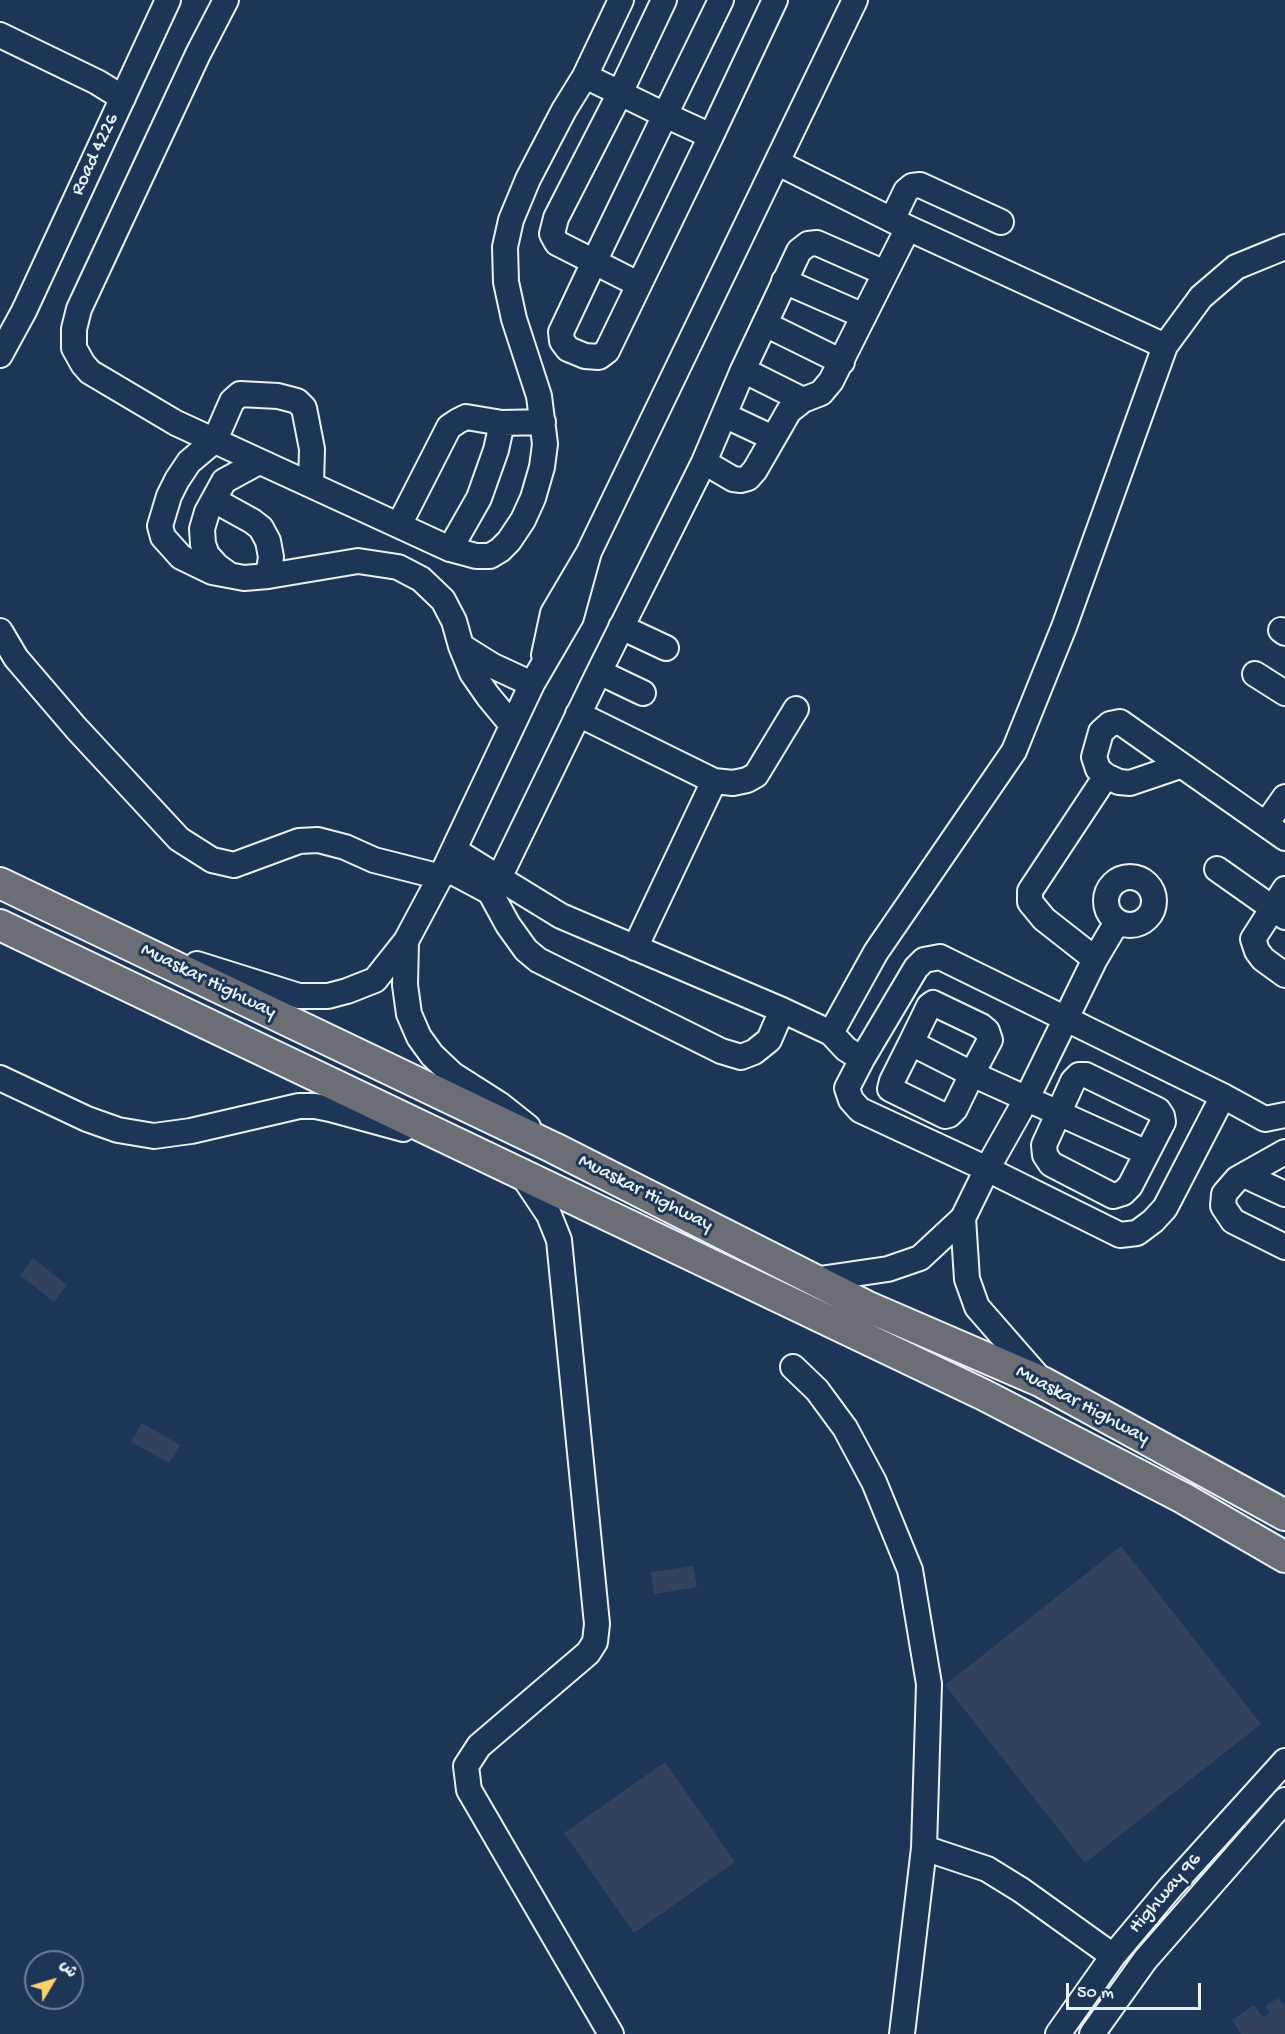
<!DOCTYPE html>
<meta charset="utf-8">
<style>
body{margin:0}
#map{position:relative;width:1285px;height:2034px;overflow:hidden;background:#1d3557;font-family:"Gochi Hand","Playpen Sans Arabic",sans-serif}
canvas{display:block}
.north{position:absolute;left:24px;top:1950px;width:60px;height:60px;box-sizing:border-box;background:#1d3557;border:2px solid #6e8097;border-radius:50%;rotate:52deg;font-size:16px;font-weight:700;line-height:24px;text-align:center;color:#e8f1f8}
.north::after{content:'';display:block;margin:auto;width:21px;height:27px;background:#ffd166;clip-path:polygon(50% 0,100% 100%,50% 72%,0 100%)}
.scale{position:absolute;left:1066px;top:1983px;width:135px;height:27px;box-sizing:border-box;border:3px solid #e8f1f8;border-top:0;padding-left:8px;font-size:18px;line-height:21px;white-space:nowrap;color:#e8f1f8;-webkit-text-stroke:4px #1d3557;paint-order:stroke}
</style>
<div id="map">
<canvas width="1285" height="2034"></canvas>
<div class="north">ش</div>
<div class="scale">50 m</div>
</div>
<script>
const context = document.querySelector('canvas').getContext('2d');
context.lineJoin = 'round';
function fillPath(path, color) {
  context.fillStyle = color;
  context.fill(path, 'evenodd');
}
function shape(rows) {
  const path = new Path2D();
  for (const r of rows) {
    if (r.length === 3) {
      path.moveTo(r[0] + r[2], r[1]);
      path.arc(r[0], r[1], r[2], 0, 2 * Math.PI);
      continue;
    }
    path.moveTo(r[0], r[1]);
    for (let i = 2; i < r.length; i += 2) path.lineTo(r[i], r[i + 1]);
  }
  return path;
}
function stroke(path, color, width, dash) {
  context.strokeStyle = color;
  context.lineWidth = width;
  context.lineCap = dash ? 'butt' : 'round';
  context.setLineDash(dash || []);
  context.stroke(path);
}
function write(font, color, halo, rows, align = 'center') {
  context.font = font + ' "Gochi Hand",sans-serif';
  context.lineWidth = 6;
  context.setLineDash([]);
  context.textBaseline = 'middle';
  context.strokeStyle = halo;
  context.fillStyle = color;
  for (const [text, x, y, turn = 0] of rows) {
    context.save();
    context.translate(x, y);
    context.rotate((+turn || 0) * Math.PI / 180);
    context.textAlign = isNaN(turn) ? turn : align;
    if (halo) context.strokeText(text, 0, 0);
    context.fillText(text, 0, 0);
    context.restore();
  }
}
fillPath(shape([
 [33,1258,67,1285,54,1302,20,1275],
 [142,1423,180,1445,169,1463,131,1442],
 [1121,1546,1261,1724,1085,1863,945,1685],
 [693,1566,697,1587,654,1594,651,1572],
 [665,1762,735,1862,634,1933,564,1833],
 [1278,1998,1285,2006,1285,2034,1241,2034,1232,2020,1254,2005,1263,2017,1270,2013,1265,2006]
]), '#33425f');
const minor = shape([
 [226,0,198,54,79,309,74,329,74,348,83,364,90,372,176,423,450,549,476,556,490,556,500,550,509,541,523,520,533,498,542,467,545,444,539,396,514,319,506,282,505,247,511,220,528,179,564,110,585,76,621,0],
 [0,35,97,82,123,98],
 [585,76,665,115,711,136,607,351,599,357,585,356,568,349,562,341,561,332,594,262,665,115,721,0],
 [711,136,775,0],
 [778,163,908,228,1165,346],
 [892,220,906,191,912,186,920,185,1001,222],
 [885,273,817,243,808,244,799,251,743,370,704,462,733,479,741,480,748,478,755,470,789,411,803,400,821,393,831,381,908,228],
 [784,281,864,316],
 [638,284,557,243,552,234,556,218,620,93,664,0],
 [765,324,842,362],
 [0,355,24,311,168,0],
 [743,370,803,400],
 [724,415,773,438],
 [311,485,312,449,304,408,297,401,278,396,240,394,232,401,215,440,189,462,177,480,169,496,160,526,163,537,181,557,212,572,244,578,268,576,358,561,398,567,421,579,443,600,454,621,461,646,472,673,488,696,512,725],
 [214,500,252,521,261,528,268,541,271,557,268,576],
 [399,525,449,427,458,421,466,417,502,423,543,422],
 [450,549,479,498,496,450,502,423],
 [228,574,217,566,207,555,203,544,202,529,207,512,224,481,259,462],
 [621,627,666,648],
 [1281,630,1285,633],
 [0,631,16,658,76,728,179,839,212,860,234,865,299,841,318,840,345,847,374,860,441,877],
 [461,646,493,666,532,684],
 [544,655,553,613,589,552,855,0],
 [599,672,643,693],
 [1255,674,1285,693],
 [578,714,714,781],
 [1180,766,1130,783,1119,782,1106,776,1098,769,1094,757,1101,732,1110,724,1120,722,1285,838],
 [1266,824,1285,797],
 [454,850,499,878,599,672,704,462],
 [445,868,490,892,508,925,526,950,538,960,721,1051,741,1057,754,1052,769,1040,782,1010],
 [1217,869,1285,917],
 [1130,901,24],
 [1285,889,1253,939,1257,951,1263,959,1285,975],
 [492,890,499,878,561,916,782,1010,831,1033],
 [406,941,405,985,409,1014,419,1037,432,1055,452,1074,499,1104,528,1127],
 [635,948,714,781,733,783,747,780,756,775,796,709],
 [1095,959,1044,919,1030,902,1030,891,1106,776],
 [197,964,299,996,328,996,347,991,375,980,406,941,445,868,532,684,571,617,589,552],
 [911,1043,892,1081,890,1089,945,1116,949,1115,955,1109,972,1074,990,1040,987,1031,981,1026,933,1003,929,1006,911,1043,972,1074,1147,1153],
 [862,1059,846,1049,831,1033,876,952,1014,751,1064,627,1165,346,1201,297,1236,267,1285,247],
 [1079,1075,1086,1075,1158,1110,1162,1116,1163,1122,1130,1186,1123,1193,1113,1196,1051,1164,1045,1155,1044,1145,1073,1081,1079,1075],
 [0,1078,87,1119,118,1130,154,1136,191,1131,299,1106,315,1106,330,1109,403,1129],
 [1223,1096,1165,1208,1153,1221,1137,1233,1120,1235,987,1169,860,1110,851,1100,847,1088,862,1059,916,968,924,960,940,957,1223,1096,1265,1119,1285,1115],
 [1285,1152,1237,1179,1224,1194,1223,1206,1233,1221,1285,1247],
 [521,1173,549,1215,559,1240,597,1624,595,1642,588,1653,479,1746,466,1766,469,1790,611,2034],
 [1244,1175,1285,1194],
 [963,1218,967,1279,977,1307,1040,1379],
 [813,1280,888,1269,920,1258,963,1218,987,1169,1027,1098,1095,959,1117,922],
 [793,1367,817,1390,845,1428,874,1482,910,1570,929,1684,924,1848,902,2034],
 [924,1848,987,1869,1021,1890,1113,1956],
 [1058,2034,1113,1956,1170,1888,1285,1761],
 [1092,2034,1145,1960,1285,1800]
]);
const major = shape([
 [0,883,554,1148,866,1306,1042,1382,1285,1515],
 [0,925,984,1395,1183,1498,1285,1557]
]);
stroke(minor, '#e8f1f8', 28);
stroke(major, '#e8f1f8', 34);
stroke(minor, '#1d3557', 24);
stroke(major, '#6b6f75', 30);
write('20px', '#e8f1f8', '#1d3557', [
 ["Road 4226",96,155,-65],
 ["Muaskar Highway",208,982,26],
 ["Muaskar Highway",645,1194,27],
 ["Muaskar Highway",1082,1406,28],
 ["Highway 96",1166,1894,-49]
]);
</script>
